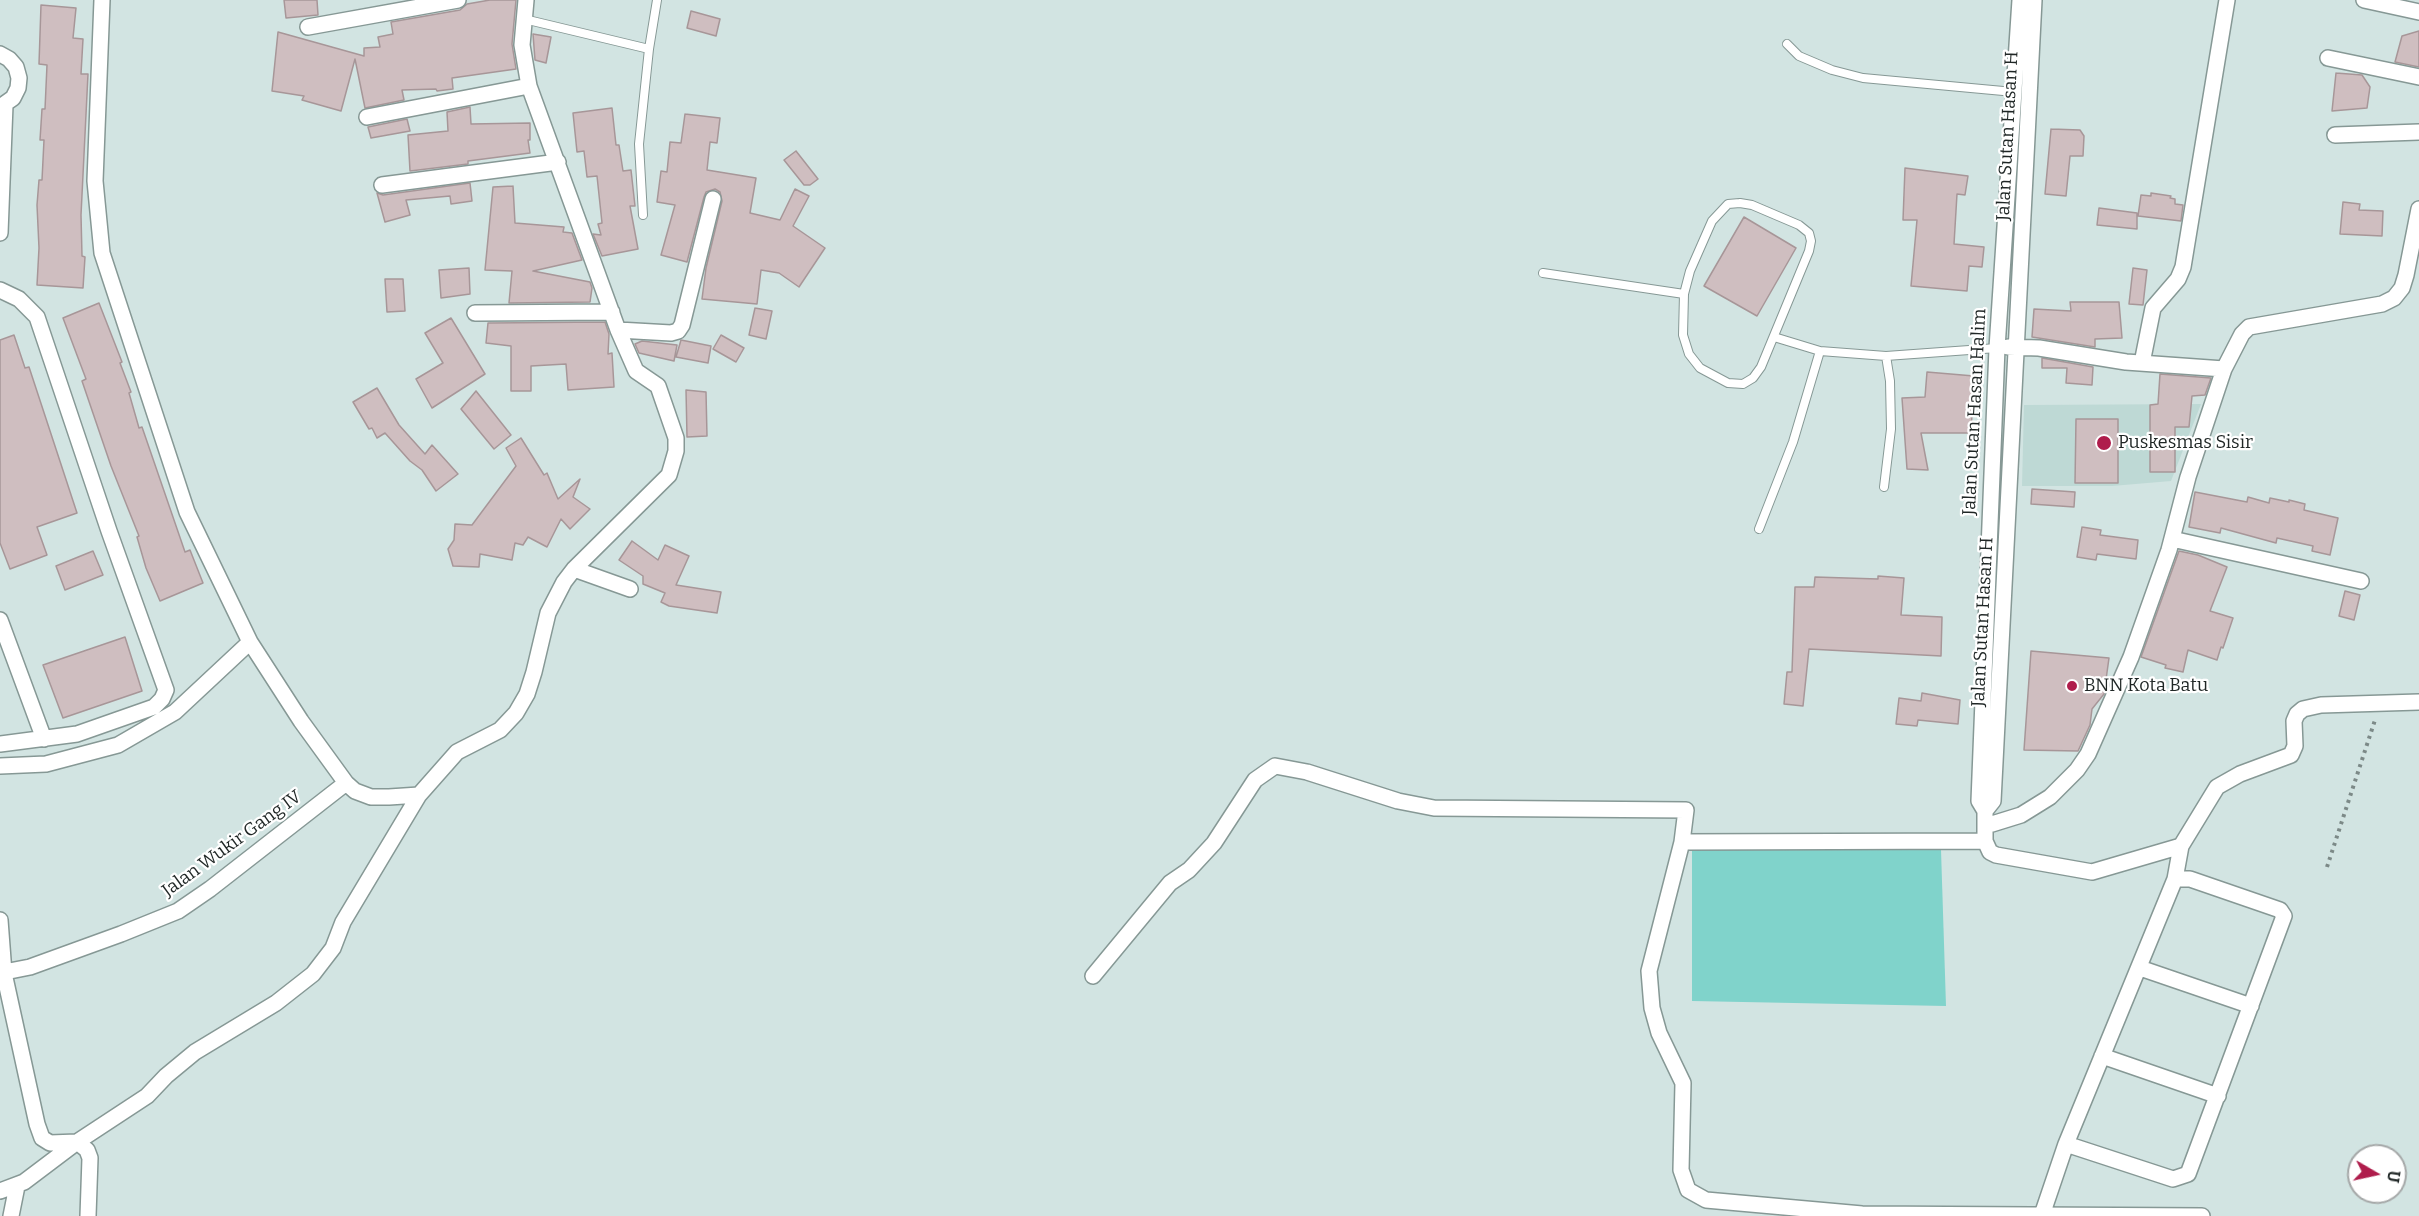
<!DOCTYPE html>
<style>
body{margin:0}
#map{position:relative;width:2419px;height:1216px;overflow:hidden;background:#d2e4e2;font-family:Bitter,serif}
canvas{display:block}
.north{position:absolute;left:2347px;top:1144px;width:60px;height:60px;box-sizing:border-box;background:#fff;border:2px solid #a5a8a8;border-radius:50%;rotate:99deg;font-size:16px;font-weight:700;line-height:24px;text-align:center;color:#1f2625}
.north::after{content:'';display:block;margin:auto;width:21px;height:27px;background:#af1d4c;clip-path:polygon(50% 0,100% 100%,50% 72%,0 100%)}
</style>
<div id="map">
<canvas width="2419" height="1216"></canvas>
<div class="north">U</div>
</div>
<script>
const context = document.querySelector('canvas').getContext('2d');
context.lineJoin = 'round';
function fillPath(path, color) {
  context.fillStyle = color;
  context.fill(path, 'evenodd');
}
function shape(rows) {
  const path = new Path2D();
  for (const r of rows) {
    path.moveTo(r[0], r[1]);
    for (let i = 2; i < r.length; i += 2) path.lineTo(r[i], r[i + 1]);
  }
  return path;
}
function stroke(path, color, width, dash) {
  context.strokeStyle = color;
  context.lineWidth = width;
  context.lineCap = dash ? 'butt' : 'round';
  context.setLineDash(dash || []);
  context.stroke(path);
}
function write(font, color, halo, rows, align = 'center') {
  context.font = font + ' Bitter,serif';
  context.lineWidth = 4.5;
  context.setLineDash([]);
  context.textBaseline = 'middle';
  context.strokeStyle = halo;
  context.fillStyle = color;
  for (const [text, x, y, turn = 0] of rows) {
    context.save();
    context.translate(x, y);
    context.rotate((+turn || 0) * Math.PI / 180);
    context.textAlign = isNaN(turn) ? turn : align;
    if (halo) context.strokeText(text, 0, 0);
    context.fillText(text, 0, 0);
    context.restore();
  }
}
fillPath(shape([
 [2201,404,2171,481,2112,486,2022,486,2024,405]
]), '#bed9d5');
fillPath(shape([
 [1692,849,1941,850,1946,1006,1692,1001]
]), '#80d3cb');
const building = shape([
 [284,0,317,0,318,15,286,18,284,0],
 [490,0,516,0,512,44,516,69,452,78,453,89,437,91,436,89,402,90,404,100,365,108,355,59,341,111,302,100,304,96,272,91,278,32,364,56,364,48,380,47,378,37,393,34,391,22,460,10,467,4,490,0],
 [41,5,76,8,73,38,83,39,81,74,88,74,81,215,82,256,85,257,83,288,37,285,39,248,37,205,39,180,42,180,44,140,40,140,42,109,45,109,47,65,39,64,41,5],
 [691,11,720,19,716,36,687,28,691,11],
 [2419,31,2419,67,2395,62,2402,36,2419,31],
 [533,34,551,37,546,63,535,60,533,34],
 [2336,73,2362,75,2370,87,2367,108,2332,111,2336,73],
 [470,107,471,124,530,123,530,140,528,140,530,153,468,161,468,164,410,171,408,135,448,131,447,112,470,107],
 [612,108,616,145,619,145,623,171,631,170,635,206,630,206,638,249,602,256,593,234,601,235,598,224,602,223,597,176,587,177,584,151,577,152,573,113,612,108],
 [685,114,720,118,717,143,710,142,707,170,756,178,750,213,780,220,795,189,809,196,793,226,825,248,799,287,779,273,761,270,757,304,702,299,706,268,722,201,720,192,715,189,706,192,704,197,687,262,661,255,675,205,657,202,661,171,667,172,670,142,681,143,685,114],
 [407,119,410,131,371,138,368,127,407,119],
 [2051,129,2080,130,2084,136,2083,156,2070,156,2066,196,2045,194,2051,129],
 [796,151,818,179,810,185,804,185,784,160,796,151],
 [1905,168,1968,176,1965,195,1957,194,1954,244,1984,247,1982,267,1969,266,1967,291,1911,286,1917,220,1903,220,1905,168],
 [470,183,472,201,451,204,450,196,406,200,410,215,385,222,377,193,383,195,470,183],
 [513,186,515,223,564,227,563,232,572,233,582,260,533,271,590,282,592,288,590,302,509,303,512,271,485,270,493,187,513,186],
 [2151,193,2171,196,2170,198,2175,199,2175,204,2183,205,2181,221,2138,216,2141,195,2151,196,2151,193],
 [2343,202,2360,204,2359,210,2383,211,2382,236,2340,234,2343,202],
 [2099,208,2137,213,2137,229,2097,225,2099,208],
 [1744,217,1796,248,1757,316,1704,286,1744,217],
 [469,268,470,294,441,298,439,270,469,268],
 [2133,268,2147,270,2143,305,2129,304,2133,268],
 [385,279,403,279,405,311,387,312,385,279],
 [2070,302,2119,302,2122,338,2095,339,2095,347,2032,337,2034,309,2071,311,2070,302],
 [99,303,122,362,120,363,131,392,129,393,139,428,142,427,185,552,190,550,203,583,160,601,146,568,137,537,139,536,111,466,82,381,86,379,63,318,99,303],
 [755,308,772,311,766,339,749,335,755,308],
 [451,318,485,374,432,408,416,379,443,363,425,333,451,318],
 [605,322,609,334,608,354,612,353,614,387,568,390,566,364,531,366,531,391,511,391,511,346,486,343,488,323,605,322],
 [14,335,25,368,29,367,77,513,37,527,47,555,10,569,0,543,0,340,14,335],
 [721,335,744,348,736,362,713,349,721,335],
 [681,340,711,346,708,363,676,357,681,340],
 [642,341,677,345,674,361,639,353,635,344,642,341],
 [2042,358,2093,367,2092,385,2066,383,2067,368,2042,368,2042,358],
 [1927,372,1974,376,1971,433,1921,433,1928,470,1907,469,1902,398,1925,397,1927,372],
 [2160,374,2211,378,2205,395,2192,396,2189,427,2175,427,2175,472,2150,472,2150,405,2158,404,2160,374],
 [377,388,399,425,425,454,432,445,458,474,436,491,422,470,410,461,385,433,377,438,372,428,369,429,353,402,377,388],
 [686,390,706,392,707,436,687,437,686,390],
 [476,391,511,435,494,449,461,409,476,391],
 [2076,419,2118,419,2118,483,2075,483,2076,419],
 [521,438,544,475,547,473,558,499,580,479,573,497,590,509,570,529,561,519,547,547,528,537,523,545,515,543,512,560,480,554,479,567,453,566,448,549,454,540,455,524,472,525,516,466,506,448,521,438],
 [2032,489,2075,492,2074,507,2031,504,2032,489],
 [2195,492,2247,502,2248,497,2269,503,2270,498,2289,502,2289,500,2305,504,2304,510,2338,518,2330,555,2312,551,2313,546,2277,538,2276,543,2221,528,2220,533,2189,527,2195,492],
 [2082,527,2101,530,2100,535,2138,540,2136,559,2097,554,2096,560,2077,557,2082,527],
 [632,541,658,560,665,545,689,556,676,585,721,592,717,613,669,606,661,602,665,593,643,584,643,576,619,560,632,541],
 [93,551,103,575,65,590,56,566,93,551],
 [2179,551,2198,555,2227,567,2210,611,2233,618,2223,648,2221,647,2217,660,2188,650,2183,672,2165,668,2166,665,2141,657,2179,551],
 [1878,576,1904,578,1901,615,1942,617,1941,656,1809,649,1803,706,1784,704,1787,672,1792,672,1795,587,1814,587,1815,577,1878,579,1878,576],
 [2345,591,2360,595,2354,620,2339,616,2345,591],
 [125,637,142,691,63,718,43,665,125,637],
 [2031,651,2109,658,2104,694,2092,709,2090,725,2078,751,2024,750,2031,651],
 [1922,693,1960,700,1958,724,1918,720,1917,726,1896,724,1899,698,1921,701,1922,693]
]);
fillPath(building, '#cfbec0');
stroke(building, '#a79698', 1.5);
const service = shape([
 [524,19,649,49],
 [1787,44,1799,56,1832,70,1863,78,2014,92],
 [1740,203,1752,205,1799,225,1809,233,1811,241,1809,251,1761,367,1753,378,1743,384,1728,383,1700,368,1689,354,1683,335,1684,294,1690,271,1712,221,1728,204,1740,203],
 [643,215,639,144,649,49,657,0],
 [1543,273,1684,294],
 [1774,337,1820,351,1886,356,1997,348],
 [1884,487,1891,429,1890,381,1886,356],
 [1759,529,1793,442,1820,351]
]);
const minor = shape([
 [102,0,95,181,102,253,187,512,250,642,301,721,346,783,355,791,371,797,389,797,419,795,457,752,500,730,516,713,527,694,534,672,548,613,564,582,574,569,669,475,676,451,676,438,658,386,636,371,618,330,529,86,522,45,526,0],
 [2020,0,1997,348,1979,801,1985,811,1985,841,1990,852,1996,855,2092,872,2181,846],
 [2364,0,2419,12],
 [308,27,458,0],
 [0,54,9,59,16,67,19,78,18,88,13,98,0,107],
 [2328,58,2419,77],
 [367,117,529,86],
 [2335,135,2419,132],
 [382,185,558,162],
 [0,233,5,105],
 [0,290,19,299,37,317,109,531,166,690,162,699,154,707,77,734,0,744],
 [475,313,612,312],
 [618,330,671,333,678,331,682,325,713,199],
 [2008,347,2039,348,2126,362,2224,369,2242,334,2249,327,2382,304,2394,298,2402,288,2406,275,2419,209],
 [2142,363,2153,308,2178,279,2183,267,2227,0],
 [2172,539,2361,581],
 [574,569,630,589],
 [0,620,44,739],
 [0,766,46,764,118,745,175,712,250,642],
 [1985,811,1993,801,2034,0],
 [1985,824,1992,824,2021,815,2050,797,2077,770,2088,754,2131,657,2169,550,2188,477,2224,369],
 [1682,842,1985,841],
 [0,920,4,973,37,1124,42,1138,50,1143,77,1142,87,1150,90,1158,88,1216],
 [2140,968,2251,1006],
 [0,973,30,967,121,934,178,911,210,889,346,783],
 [1093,976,1170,883,1189,870,1214,843,1255,780,1275,766,1307,772,1398,801,1434,808,1686,810,1682,842,1649,971,1652,1008,1659,1033,1683,1083,1681,1170,1688,1190,1706,1200,1862,1214,2202,1216],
 [2102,1056,2218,1096],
 [2066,1144,2173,1179,2188,1174,2284,916,2280,910,2190,879,2175,879],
 [0,1191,24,1182,77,1142,147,1096,166,1076,195,1052,276,1003,313,974,333,948,343,922,419,795],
 [2042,1215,2066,1144,2175,879,2181,846,2217,787,2240,774,2291,755,2295,746,2294,721,2297,714,2303,709,2321,705,2419,702],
 [11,1216,17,1186]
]);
stroke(service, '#869895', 10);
stroke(minor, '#869895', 18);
stroke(shape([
 [2327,867,2375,720]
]), '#7c8987', 4, [3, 4.5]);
stroke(service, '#fff', 8);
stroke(minor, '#fff', 15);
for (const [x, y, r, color] of [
 [2104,443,8,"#af1d4c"],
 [2072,686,6,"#af1d4c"]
]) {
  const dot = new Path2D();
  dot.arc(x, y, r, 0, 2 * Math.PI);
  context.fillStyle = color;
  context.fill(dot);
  stroke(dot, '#fff', 2);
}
write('18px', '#1f2625', '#fff', [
 ["Jalan Sutan Hasan H",2008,136,-87],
 ["Jalan Sutan Hasan Halim",1975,412,-87],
 ["Jalan Sutan Hasan H",1983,622,-87],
 ["Jalan Wukir Gang IV",232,844,-36]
]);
write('18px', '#1f2625', '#fff', [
 ["Puskesmas Sisir",2118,443],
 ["BNN Kota Batu",2084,686]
], 'left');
</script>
